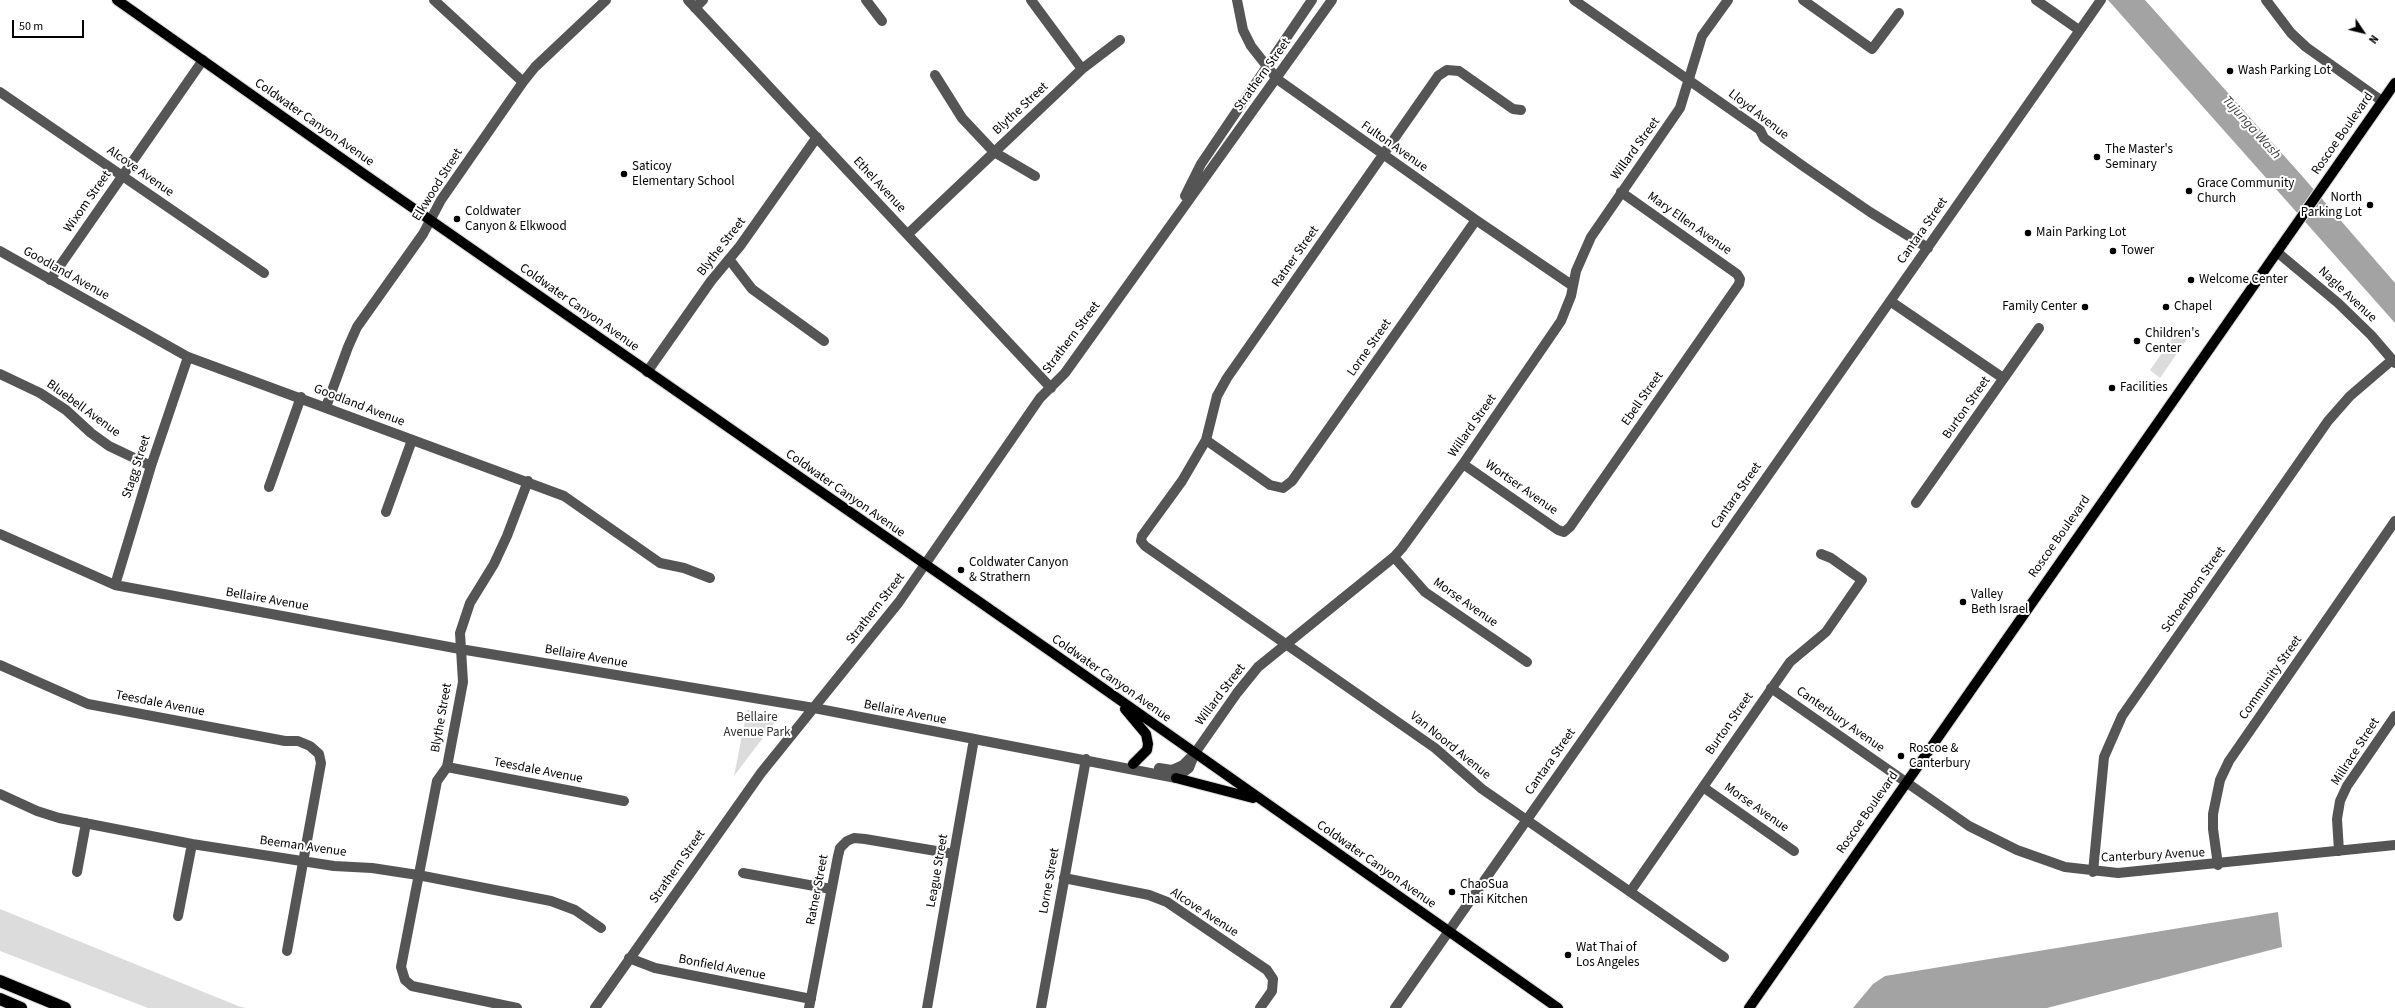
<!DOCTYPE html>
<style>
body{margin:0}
#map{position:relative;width:2395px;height:1008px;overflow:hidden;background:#fff;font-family:"Source Sans 3",sans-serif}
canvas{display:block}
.north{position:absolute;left:2343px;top:12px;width:40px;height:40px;-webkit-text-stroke:3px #fff;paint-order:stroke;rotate:125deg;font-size:11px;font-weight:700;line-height:16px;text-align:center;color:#000}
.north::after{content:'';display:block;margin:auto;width:14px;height:18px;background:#000;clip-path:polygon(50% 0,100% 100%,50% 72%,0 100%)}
.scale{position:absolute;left:12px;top:20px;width:72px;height:18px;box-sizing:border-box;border:2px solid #000;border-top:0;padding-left:5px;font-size:12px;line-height:14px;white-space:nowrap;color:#000;-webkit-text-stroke:3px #fff;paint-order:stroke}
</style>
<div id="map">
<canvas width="2395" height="1008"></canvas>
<div class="north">N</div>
<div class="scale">50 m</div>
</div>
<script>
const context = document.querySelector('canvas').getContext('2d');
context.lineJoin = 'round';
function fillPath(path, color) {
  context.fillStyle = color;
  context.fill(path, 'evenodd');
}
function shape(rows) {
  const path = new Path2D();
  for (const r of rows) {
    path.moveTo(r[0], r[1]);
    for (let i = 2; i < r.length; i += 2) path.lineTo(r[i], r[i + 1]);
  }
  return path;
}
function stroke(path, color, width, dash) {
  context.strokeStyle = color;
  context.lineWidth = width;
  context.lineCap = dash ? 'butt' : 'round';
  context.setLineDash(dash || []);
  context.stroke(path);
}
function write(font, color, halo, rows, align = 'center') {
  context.font = font + ' "Source Sans 3",sans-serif';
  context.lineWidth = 4;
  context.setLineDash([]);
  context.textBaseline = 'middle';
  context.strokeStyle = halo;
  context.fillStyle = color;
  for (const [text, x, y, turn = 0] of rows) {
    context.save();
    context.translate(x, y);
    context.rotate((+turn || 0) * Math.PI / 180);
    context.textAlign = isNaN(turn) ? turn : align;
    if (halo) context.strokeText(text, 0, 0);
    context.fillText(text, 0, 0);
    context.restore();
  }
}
fillPath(shape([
 [2177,332,2187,339,2160,378,2150,370],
 [747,710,769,714,775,722,734,776],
 [0,909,238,1006,246,1008,148,1008,0,951]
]), '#dcdcdc');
fillPath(shape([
 [2108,0,2145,0,2303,177,2395,283,2395,323],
 [2278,912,2282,947,2047,1008,1853,1008,1873,984,1885,976]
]), '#a3a3a3');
const major = shape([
 [117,0,364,174,1053,653,1558,1008],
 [1125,709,1146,734,1148,744,1147,750,1133,764],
 [1176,778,1253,798],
 [1749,1008,2395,83]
]);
const highway = shape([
 [0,981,65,1008],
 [0,999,21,1008]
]);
stroke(major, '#dbdbdb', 12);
stroke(highway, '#dbdbdb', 14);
stroke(shape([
 [434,0,523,82],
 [688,0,1051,388],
 [866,0,882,21],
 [1031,0,1082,69],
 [1237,0,1243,30,1251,46,1277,79,1476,220,1573,286],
 [1574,0,1760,130,1764,138,1803,166,1870,212,1928,248],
 [1803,0,1872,49,1899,13],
 [2036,0,2079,30],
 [2266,0,2291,33,2306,47,2382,101],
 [695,8,703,0],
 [935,75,962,118,994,152,1035,176],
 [0,92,264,273],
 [1521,110,1513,109,1459,71,1447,70,1438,76,1227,378,1217,396,1206,440,1182,481,1142,536,1141,541,1145,546,1435,748,1482,789,1724,957],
 [1185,196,1201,164,1312,0],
 [908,234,1082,69,1120,40],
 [0,251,188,357,564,496,660,563,684,568,710,578],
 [2277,252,2338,303,2371,335,2395,363],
 [729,259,752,289,824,341],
 [50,280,203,60],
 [1890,301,2003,378],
 [647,372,711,281,740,246,817,137],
 [0,374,40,393,66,410,91,433,109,446,151,466],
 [326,407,348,347,357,327,423,234,441,200,523,82,535,67,606,0],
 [1206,440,1270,485,1283,488,1292,481,1476,220],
 [1463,464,1558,530,1564,532,1570,527,1739,284,1740,279,1737,274,1621,192],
 [269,487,301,397],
 [1916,503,2039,328],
 [386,512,412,440],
 [0,534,115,585,460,649,814,708,1176,778,1189,768,1195,753],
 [1394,557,1425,592,1527,662],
 [115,585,151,466,188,357],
 [0,665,88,704,285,741,298,741,310,746,319,754,321,763,287,951],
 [1771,688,1969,826,2017,850,2065,867,2118,873,2395,845],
 [447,767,624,801],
 [1159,768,1172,770,1183,765,1195,753,1237,693,1258,667,1394,557,1402,548,1463,464,1561,321,1571,296,1576,271,1591,237,1680,108,1702,36,1728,0],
 [1703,787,1794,851],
 [0,794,37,811,59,818,192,844,334,866,372,868,418,875,551,901,575,910,601,928],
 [2339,851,2337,819,2340,801,2347,786,2395,716],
 [2218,865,2213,829,2213,814,2220,780,2229,761,2395,521],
 [77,872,86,823],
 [2093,872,2104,757,2122,716,2328,421,2350,396,2392,360],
 [743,873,831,889],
 [1064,878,1149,895,1167,902,1267,970,1273,979,1272,991,1260,1008],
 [1630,892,1790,662,1826,632,1862,580,1831,558,1821,554],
 [178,916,192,844],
 [629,958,655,968,811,999],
 [517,1008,412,986,405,980,401,967,437,781,447,767,463,682,460,633,470,603,494,564,507,536,528,481],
 [595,1008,761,773,899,602,1040,398,1065,373,1332,0],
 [809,1008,838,856,840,848,847,841,854,838,865,839,954,854],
 [927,1008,974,739],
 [1041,1008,1086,759],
 [1395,1008,2101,0]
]), '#555', 10);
stroke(major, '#000', 10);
stroke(highway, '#000', 12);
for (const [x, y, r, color] of [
 [2230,71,4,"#000"],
 [2097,157,4,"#000"],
 [624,174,4,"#000"],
 [2189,191,4,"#000"],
 [2370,205,4,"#000"],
 [457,219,4,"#000"],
 [2028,233,4,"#000"],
 [2113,251,4,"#000"],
 [2191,280,4,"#000"],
 [2085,307,4,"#000"],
 [2166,307,4,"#000"],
 [2137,341,4,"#000"],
 [2112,388,4,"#000"],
 [961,570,4,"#000"],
 [1963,602,4,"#000"],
 [1901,756,4,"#000"],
 [1452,892,4,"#000"],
 [1568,955,4,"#000"]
]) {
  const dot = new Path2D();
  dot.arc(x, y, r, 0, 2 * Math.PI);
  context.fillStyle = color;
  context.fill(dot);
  stroke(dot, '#fff', 1.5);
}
write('13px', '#000', '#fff', [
 ["Wash Parking Lot",2238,71],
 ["The Master's",2105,150],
 ["Seminary",2105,165],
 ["Saticoy",632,167],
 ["Elementary School",632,182],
 ["Grace Community",2197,184],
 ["Church",2197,199],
 ["North",2362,198,"right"],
 ["Parking Lot",2362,213,"right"],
 ["Coldwater",465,212],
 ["Canyon & Elkwood",465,227],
 ["Main Parking Lot",2036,233],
 ["Tower",2121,251],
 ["Welcome Center",2199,280],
 ["Family Center",2077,307,"right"],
 ["Chapel",2174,307],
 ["Children's",2145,334],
 ["Center",2145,349],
 ["Facilities",2120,388],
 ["Coldwater Canyon",969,563],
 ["& Strathern",969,578],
 ["Valley",1971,595],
 ["Beth Israel",1971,610],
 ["Roscoe &",1909,749],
 ["Canterbury",1909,764],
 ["ChaoSua",1460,885],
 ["Thai Kitchen",1460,900],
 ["Wat Thai of",1576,948],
 ["Los Angeles",1576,963]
], 'left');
write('13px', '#000', '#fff', [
 ["Strathern Street",1263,75,-54],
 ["Blythe Street",1021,109,-43],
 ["Lloyd Avenue",1758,115,38],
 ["Coldwater Canyon Avenue",314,123,35],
 ["Roscoe Boulevard",2343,134,-55],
 ["Fulton Avenue",1394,147,35],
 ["Willard Street",1636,149,-54],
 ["Alcove Avenue",140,172,35],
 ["Elkwood Street",438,185,-58],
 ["Ethel Avenue",879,185,47],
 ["Wixom Street",88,202,-55],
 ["Mary Ellen Avenue",1689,224,35],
 ["Cantara Street",1923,231,-55],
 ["Blythe Street",722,247,-52],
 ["Ratner Street",1296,257,-55],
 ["Goodland Avenue",66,274,29],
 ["Nagle Avenue",2347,295,43],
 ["Coldwater Canyon Avenue",579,308,35],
 ["Strathern Street",1072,338,-53],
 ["Lorne Street",1370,348,-55],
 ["Ebell Street",1643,399,-55],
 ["Goodland Avenue",359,406,21],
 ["Burton Street",1967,408,-55],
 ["Bluebell Avenue",83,409,36],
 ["Willard Street",1473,426,-55],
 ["Stagg Street",137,467,-72],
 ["Wortser Avenue",1521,488,35],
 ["Coldwater Canyon Avenue",845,494,35],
 ["Cantara Street",1737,496,-55],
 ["Roscoe Boulevard",2060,537,-55],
 ["Schoenborn Street",2194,590,-55],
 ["Bellaire Avenue",267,600,10],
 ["Morse Avenue",1465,603,35],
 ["Strathern Street",876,609,-52],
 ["Bellaire Avenue",586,657,10],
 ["Community Street",2271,678,-55],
 ["Coldwater Canyon Avenue",1111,679,35],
 ["Willard Street",1221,695,-53],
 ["Teesdale Avenue",160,704,11],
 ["Bellaire Avenue",905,713,11],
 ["Blythe Street",442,718,-80],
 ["Canterbury Avenue",1840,720,35],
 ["Burton Street",1730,724,-55],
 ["Van Noord Avenue",1450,746,39],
 ["Millrace Street",2356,752,-57],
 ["Cantara Street",1551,762,-55],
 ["Teesdale Avenue",538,771,11],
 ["Morse Avenue",1756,808,35],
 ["Roscoe Boulevard",1868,813,-55],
 ["Beeman Avenue",303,847,8],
 ["Canterbury Avenue",2153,856,-3],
 ["Coldwater Canyon Avenue",1376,865,35],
 ["Strathern Street",678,867,-55],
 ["League Street",938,871,-80],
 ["Lorne Street",1050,881,-80],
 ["Ratner Street",818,890,-79],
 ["Alcove Avenue",1204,913,33],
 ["Bonfield Avenue",722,968,11]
]);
write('13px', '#333', '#fff', [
 ["Bellaire",757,718],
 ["Avenue Park",757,733]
]);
write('italic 14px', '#444', '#fff', [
 ["Tujunga Wash",2251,128,48]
]);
</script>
